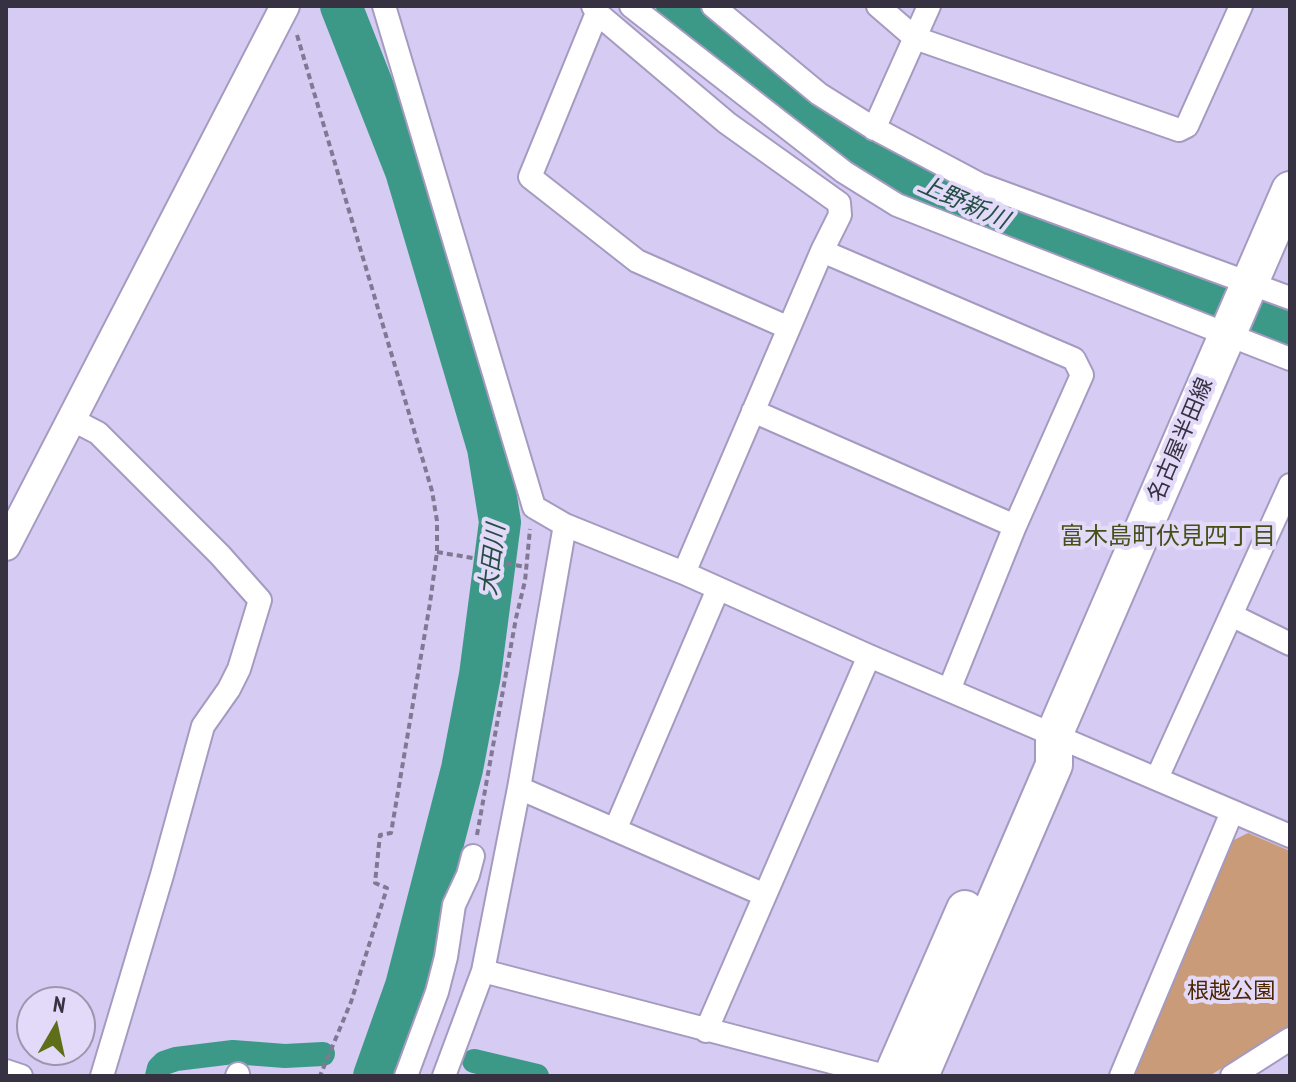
<!DOCTYPE html>
<meta charset="utf-8">
<style>
body{margin:0}
#map{position:relative;width:1296px;height:1082px;overflow:hidden;background:#d6cbf2;font-family:"PT Sans Narrow",sans-serif}
canvas{display:block}
.frame{position:absolute;inset:0;border:8px solid #373241;pointer-events:none}
.north{position:absolute;left:16px;top:986px;width:80px;height:80px;box-sizing:border-box;background:#e3d9f9;border:2px solid #9e96af;border-radius:50%;rotate:9deg;font-size:22px;font-weight:700;line-height:32px;text-align:center;color:#373241}
.north::after{content:'';display:block;margin:auto;width:28px;height:36px;background:#5f6e18;clip-path:polygon(50% 0,100% 100%,50% 72%,0 100%)}
</style>
<div id="map">
<canvas width="1296" height="1082"></canvas>
<div class="frame"></div>
<div class="north">N</div>
</div>
<script>
const context = document.querySelector('canvas').getContext('2d');
context.lineJoin = 'round';
function fillPath(path, color) {
  context.fillStyle = color;
  context.fill(path, 'evenodd');
}
function shape(rows) {
  const path = new Path2D();
  for (const r of rows) {
    path.moveTo(r[0], r[1]);
    for (let i = 2; i < r.length; i += 2) path.lineTo(r[i], r[i + 1]);
  }
  return path;
}
function stroke(path, color, width, dash) {
  context.strokeStyle = color;
  context.lineWidth = width;
  context.lineCap = dash ? 'butt' : 'round';
  context.setLineDash(dash || []);
  context.stroke(path);
}
function write(font, color, halo, rows, align = 'center') {
  context.font = font + ' "PT Sans Narrow","Noto Sans JP",sans-serif';
  context.lineWidth = 8;
  context.setLineDash([]);
  context.textBaseline = 'middle';
  context.strokeStyle = halo;
  context.fillStyle = color;
  for (const [text, x, y, turn = 0] of rows) {
    context.save();
    context.translate(x, y);
    context.rotate((+turn || 0) * Math.PI / 180);
    context.textAlign = isNaN(turn) ? turn : align;
    if (halo) context.strokeText(text, 0, 0);
    context.fillText(text, 0, 0);
    context.restore();
  }
}
fillPath(shape([
 [1248,833,1290,851,1290,1027,1209,1076,1138,1076,1131,1074,1228,843]
]), '#c99b78');
stroke(shape([
 [474,1061,537,1076],
 [157,1076,159,1068,164,1063,176,1059,233,1052,285,1056,323,1054]
]), '#3c9988', 24);
stroke(shape([
 [341,6,406,171,488,448,500,522,480,675,462,769,406,986,374,1076],
 [677,6,843,144,958,205,1290,329]
]), '#3c9988', 42);
const minor = shape([
 [384,6,534,507,565,525,684,573,869,656,1290,836],
 [593,6,597,13,727,123,839,203,840,215,822,251,684,573],
 [631,6,844,172,897,205,1290,359],
 [713,6,819,94,870,126,979,184,1290,298],
 [878,6,915,38,1179,130,1187,126,1241,6],
 [597,13,530,177,637,261,789,328],
 [874,129,929,6],
 [822,251,1074,359,1082,375,1015,526,949,690],
 [753,411,1015,526],
 [71,419,98,433,220,555,260,600,239,669,229,689,203,726,162,875,102,1076],
 [1231,615,1290,644],
 [1157,778,1290,485],
 [519,788,765,895],
 [615,830,718,589],
 [483,971,885,1076],
 [706,1031,869,656],
 [6,1071,21,1076],
 [237,1076,238,1074],
 [406,1076,437,992,446,957,454,905,468,875,473,856],
 [444,1076,483,971,519,788,565,525],
 [1121,1076,1232,812],
 [1232,1076,1290,1039]
]);
const tertiary = shape([
 [6,546,285,6]
]);
const primary = shape([
 [892,1076,965,909],
 [920,1076,1054,765,1054,735,1290,190]
]);
stroke(minor, '#a59abf', 26);
stroke(tertiary, '#a59abf', 32);
stroke(primary, '#a59abf', 40);
stroke(shape([
 [297,35,432,491,437,521,437,552,430,603,391,833,380,835,375,883,387,888,351,1002,320,1076],
 [437,552,526,567],
 [477,835,516,618,525,581,530,529]
]), '#817994', 4, [6, 4]);
stroke(minor, '#fff', 22);
stroke(tertiary, '#fff', 28);
stroke(primary, '#fff', 36);
write('22px', '#373241', '#e3d9f9', [
 ["名古屋半田線",1181,440,-67]
]);
write('22px', '#4b2601', '#e3d9f9', [
 ["根越公園",1231,992]
]);
write('italic 24px', '#254e45', '#e3d9f9', [
 ["上野新川",963,203,24],
 ["大田川",493,560,-83]
]);
write('24px', '#465017', '#e3d9f9', [
 ["富木島町伏見四丁目",1168,537]
]);
</script>
